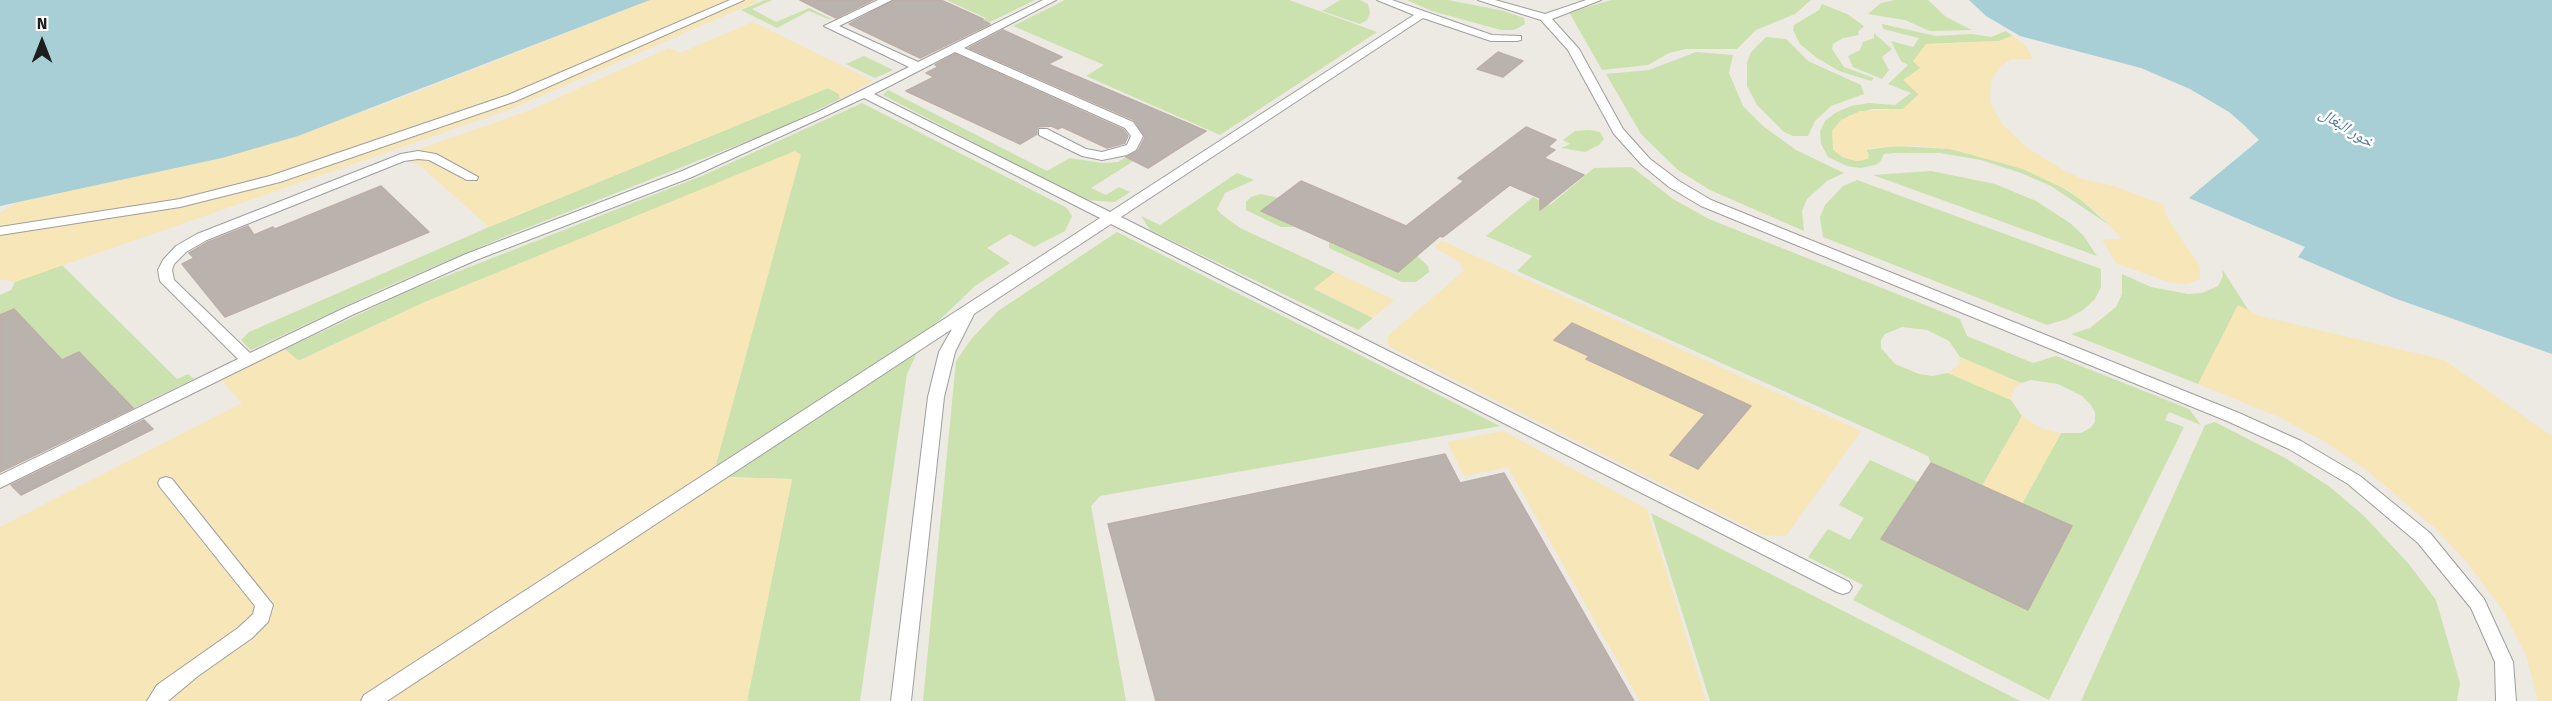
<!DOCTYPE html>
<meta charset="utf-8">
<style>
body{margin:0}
#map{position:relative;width:2552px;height:701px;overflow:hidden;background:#ede9e3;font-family:"Fira Sans",sans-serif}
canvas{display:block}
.north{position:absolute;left:12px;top:12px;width:60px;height:60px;-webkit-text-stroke:4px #fff;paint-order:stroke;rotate:0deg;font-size:16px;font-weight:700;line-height:24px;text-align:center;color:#1d1d1d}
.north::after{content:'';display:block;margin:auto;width:21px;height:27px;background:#1d1d1d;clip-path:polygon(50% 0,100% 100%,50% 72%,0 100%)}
</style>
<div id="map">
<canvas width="2552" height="701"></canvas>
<div class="north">N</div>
</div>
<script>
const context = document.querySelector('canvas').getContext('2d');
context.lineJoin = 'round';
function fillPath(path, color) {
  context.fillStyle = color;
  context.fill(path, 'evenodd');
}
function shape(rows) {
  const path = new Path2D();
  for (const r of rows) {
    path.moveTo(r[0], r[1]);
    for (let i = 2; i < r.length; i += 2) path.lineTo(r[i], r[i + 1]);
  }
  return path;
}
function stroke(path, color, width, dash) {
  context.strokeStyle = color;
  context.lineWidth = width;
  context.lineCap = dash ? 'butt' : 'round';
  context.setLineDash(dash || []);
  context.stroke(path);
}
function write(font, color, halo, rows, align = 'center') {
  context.font = font + ' "Fira Sans","Noto Naskh Arabic",sans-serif';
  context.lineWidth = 5;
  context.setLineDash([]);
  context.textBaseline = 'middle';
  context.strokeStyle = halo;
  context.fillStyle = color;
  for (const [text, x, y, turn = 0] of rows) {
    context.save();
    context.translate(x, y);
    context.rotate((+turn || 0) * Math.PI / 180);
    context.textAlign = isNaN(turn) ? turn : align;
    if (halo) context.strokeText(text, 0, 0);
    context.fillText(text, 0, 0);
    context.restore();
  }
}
fillPath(shape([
 [765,0,772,0,752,9,776,22,809,8,832,19,828,19,809,11,777,28,741,10],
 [946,0,1035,0,980,27,974,24,986,18],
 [1065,0,1289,0,1377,32,1220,135,1086,76,1104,65,1013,26],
 [1340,0,1360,0,1368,4,1370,13,1367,20,1360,24,1322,11],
 [1407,0,1448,0,1504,11,1524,18,1525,24,1514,30,1501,30,1432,11],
 [1612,0,1811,0,1795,14,1756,30,1737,49,1686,49,1669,53,1648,65,1602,70,1569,12],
 [1894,0,1928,0,1946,17,1972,30,1930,31,1905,20,1868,14,1881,3],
 [1822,4,1847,14,1864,26,1858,32,1859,35,1843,38,1833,44,1832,49,1844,67,1874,78,1871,81,1839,71,1817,58,1800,44,1793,30,1794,25,1819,10],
 [1882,24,1936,36,1972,34,1991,37,2006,31,2012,36,1999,41,1926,44,1920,68,1919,94,1903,109,1872,109,1848,116,1833,149,1836,152,1856,161,1864,160,1868,153,1866,150,1896,146,1950,149,1978,155,2023,169,2060,186,2080,199,2109,225,2051,186,2021,173,1981,160,1940,153,1894,153,1884,154,1880,162,1875,165,1860,168,1847,166,1828,157,1821,144,1820,131,1825,121,1835,113,1851,106,1869,103,1895,105,1911,93,1888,84,1908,65,1901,61,1891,41,1913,47,1919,38,1883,29],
 [1874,33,1892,49,1882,57,1889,70,1882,79,1853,67,1848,56,1860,50,1863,42,1874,38],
 [1766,37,1786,39,1808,61,1861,85,1864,94,1831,106,1815,121,1808,136,1793,136,1784,132,1757,105,1747,86,1747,63,1751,52],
 [1696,52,1733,55,1729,73,1743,106,1763,126,1796,150,1844,173,1827,181,1807,199,1802,211,1804,231,1710,190,1678,170,1641,134,1606,74,1649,70],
 [864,56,893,70,875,78,846,64],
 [828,88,839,94,840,99,776,130,499,239,384,288,251,350,241,340,249,332,489,227],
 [888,90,1047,171,1070,158,1102,163,1118,162,1182,120,1192,124,1091,188,1106,195,1119,187,1130,192,1115,202,1084,200,883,95],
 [862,103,1067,208,1072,216,1065,231,1034,247,1010,234,987,248,1010,263,975,286,926,333,907,374,860,701,747,701,792,479,722,477,716,464,800,155,796,152,425,302,298,361,285,349,411,290,704,175],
 [1590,130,1600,132,1604,139,1599,145,1585,152,1561,148,1570,144,1563,140,1575,131],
 [1632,167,1673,199,1709,219,1960,319,1967,336,2033,363,2056,356,2189,409,2201,425,2169,412,2165,420,2184,427,2049,700,1853,600,1863,585,1808,557,1828,529,1850,540,1864,518,1839,505,1870,460,1918,482,1881,539,2028,610,2072,527,2022,504,2061,433,2081,433,2090,428,2095,422,2095,413,2091,405,2082,396,2058,384,2031,380,2021,383,1960,357,1949,341,1927,330,1902,327,1885,334,1881,340,1881,348,1895,364,1919,374,1932,376,1948,373,2011,400,2022,416,1982,486,1931,463,1928,456,1517,271,1532,256,1486,236,1533,197,1550,205,1594,168],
 [1931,171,1995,184,2036,201,2070,223,2083,235,2097,256,1873,175],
 [1237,173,1254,180,1225,193,1217,209,1221,214,1240,228,1335,272,1314,289,1373,318,1358,330,1150,230,1141,216,1160,225],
 [1857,180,2101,269,2101,287,2095,299,2083,310,2067,319,2047,325,1823,237,1820,217,1825,205,1843,186],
 [1260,194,1279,198,1261,211,1297,227,1281,227,1246,210,1246,202,1251,197],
 [1117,232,1500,426,1100,496,1091,506,1126,701,923,701,956,361,972,338,998,311],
 [1329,242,1398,272,1417,256,1428,266,1429,272,1416,282,1402,282,1329,248],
 [62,265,177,379,188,374,194,379,70,439,56,440,27,376,50,346,36,332,25,337,27,322,15,309,0,315,0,295,11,290,15,282],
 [2222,269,2249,311,2238,306,2198,384,2071,334,2090,328,2116,307,2122,294,2122,274,2151,287,2188,294,2202,293,2218,286,2223,276],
 [2215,422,2287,459,2330,487,2364,516,2408,563,2436,600,2460,683,2457,701,2081,701,2205,425],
 [1651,513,2020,701,1710,701]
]), '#cbe2ae');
fillPath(shape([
 [650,0,760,0,511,109,15,282,0,279,0,213,18,202,222,158,378,107],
 [753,22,873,81,840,99,839,94,828,88,489,227,417,163,391,159,531,110,669,48,680,53],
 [2012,36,2026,46,2033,59,2011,59,1998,69,1991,80,1990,102,2002,124,2026,147,2063,170,2082,179,2114,186,2164,205,2165,214,2200,267,2200,279,2187,284,2168,282,2116,263,2102,239,2122,239,2099,214,2069,191,2023,169,1950,149,1917,146,1879,147,1866,149,1869,155,1868,159,1856,161,1842,157,1833,149,1832,131,1841,120,1860,111,1903,109,1919,95,1903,80,1920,68,1913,61,1926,44,1999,41],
 [795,151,801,155,716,464,722,477,792,479,747,701,0,701,0,527,242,403,221,380,285,349,299,361,425,302],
 [1442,241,1861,431,1786,536,1763,535,1388,346,1388,336,1464,271,1460,262,1434,247],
 [1335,272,1394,300,1373,318,1314,288],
 [2238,305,2260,316,2444,360,2552,436,2552,701,2538,701,2526,655,2504,612,2466,561,2435,528,2365,469,2324,441,2279,417,2198,384],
 [1960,357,2021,383,2014,388,2011,400,1948,373,1959,365],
 [2022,416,2040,428,2061,433,2022,504,1982,486],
 [1503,431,1647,509,1706,701,1640,701,1508,467,1464,476,1447,442]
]), '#f7e6b7');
fillPath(shape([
 [0,0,650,0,298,136,222,158,0,206],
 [1969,0,2552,0,2552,354,2394,298,2298,257,2305,247,2189,198,2259,140,2244,125,2229,112,2190,89,2141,68,2020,36,1986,16]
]), '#a8cfd6');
const building = shape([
 [800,0,873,0,836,18,800,0],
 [894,0,941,0,983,19,981,20,990,24,920,58,849,24,894,0],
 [1003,30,1062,57,1048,64,1206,131,1148,168,1126,157,1138,151,1145,137,1134,120,969,48,1003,30],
 [1498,52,1523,61,1503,77,1477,69,1498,52],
 [955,54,1124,130,1128,136,1125,143,1107,148,1062,127,1058,129,1051,126,1037,127,1037,134,1020,144,906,91,934,77,926,73,938,67,935,65,955,54],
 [1526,127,1556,140,1548,147,1555,150,1544,158,1584,175,1540,210,1540,198,1510,185,1443,237,1440,236,1398,272,1261,211,1301,181,1406,226,1464,181,1458,178,1526,127],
 [381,186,429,232,225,317,182,264,194,258,189,253,208,242,248,226,254,235,273,227,275,229,381,186],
 [14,309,62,360,79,352,133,408,0,472,0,315,14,309],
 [1572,323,1751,406,1698,469,1670,455,1705,414,1586,359,1589,356,1554,340,1572,323],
 [144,420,153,429,21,495,11,485,144,420],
 [1445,454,1460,483,1504,473,1634,701,1156,701,1108,524,1445,454],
 [1931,463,2072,526,2028,610,1881,539,1931,463]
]);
fillPath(building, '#bab2ad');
stroke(building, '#bdafa7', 1.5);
const lane = shape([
 [730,0,744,0,516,101,280,182,180,207,0,235,0,227,180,199,270,176,508,95,730,0],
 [878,0,892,0,839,26,918,62,1043,0,1056,0,964,48,1133,122,1143,136,1136,150,1127,155,1102,160,1082,156,1039,135,1039,129,1047,129,1086,149,1102,152,1127,145,1131,136,1125,128,955,52,874,94,1110,212,1414,15,1377,0,1392,0,1492,35,1521,36,1521,40,1517,41,1491,41,1423,18,1121,217,1849,582,1852,587,1849,592,1843,594,1837,592,1111,224,974,314,955,352,944,397,911,701,891,701,928,397,939,352,952,329,387,701,361,701,364,695,1100,218,864,98,692,177,476,260,352,315,0,488,0,475,238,359,160,281,158,270,163,260,176,246,197,234,401,154,418,151,436,154,478,177,477,180,467,180,429,160,418,159,404,161,207,240,186,252,174,264,172,270,174,280,250,353,342,309,466,254,682,171,818,112,909,67,824,26,878,0],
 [1478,0,1495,0,1545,14,1586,0,1601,0,1552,19,1579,49,1623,129,1650,159,1679,181,1711,200,2239,413,2301,441,2360,476,2430,533,2484,599,2513,662,2516,701,2496,701,2495,662,2471,608,2418,543,2348,484,2289,449,2227,421,1701,206,1669,187,1642,165,1614,134,1568,50,1541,20,1478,0],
 [166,477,172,479,273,605,268,622,252,638,198,676,168,701,147,701,157,685,238,628,253,614,255,606,160,487,158,483,160,479,166,477]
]);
stroke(lane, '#9e9e9e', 2);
fillPath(lane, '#fff');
write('italic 16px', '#507a9b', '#fff', [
 ["خور البغال",2346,128,32]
]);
</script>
